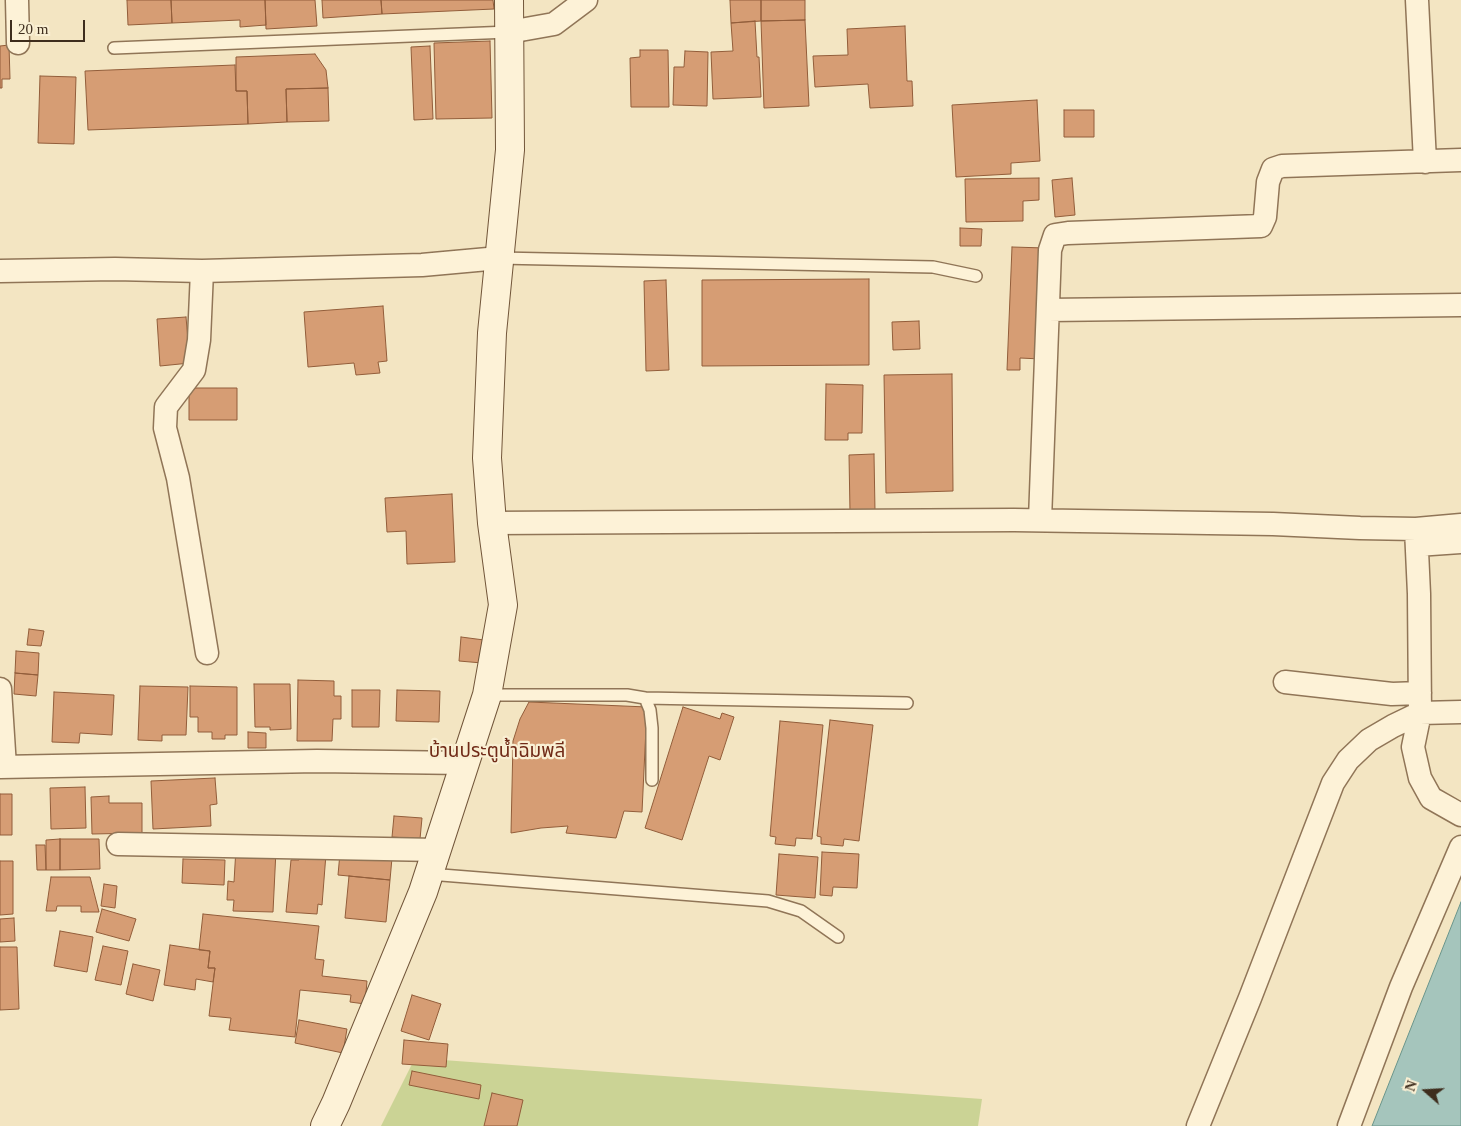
<!DOCTYPE html>
<meta charset="utf-8">
<style>
body{margin:0}
#map{position:relative;width:1461px;height:1126px;overflow:hidden;background:#f3e5c2;font-family:Georgia,serif}
canvas{display:block}
.north{position:absolute;left:1401px;top:1066px;width:50px;height:50px;-webkit-text-stroke:4px #f9efd3;paint-order:stroke;rotate:289deg;font-size:14px;font-weight:700;line-height:20px;text-align:center;color:#3e2d1d}
.north::after{content:'';display:block;margin:auto;width:18px;height:22px;background:#3e2d1d;clip-path:polygon(50% 0,100% 100%,50% 72%,0 100%)}
.scale{position:absolute;left:10px;top:20px;width:75px;height:22px;box-sizing:border-box;border:2px solid #3e2d1d;border-top:0;padding-left:6px;font-size:15px;line-height:18px;white-space:nowrap;color:#3e2d1d;-webkit-text-stroke:4px #f9efd3;paint-order:stroke}
</style>
<div id="map">
<canvas width="1461" height="1126"></canvas>
<div class="north">N</div>
<div class="scale">20 m</div>
</div>
<script>
const context = document.querySelector('canvas').getContext('2d');
context.lineJoin = 'round';
function fillPath(path, color) {
  context.fillStyle = color;
  context.fill(path, 'evenodd');
}
function shape(rows) {
  const path = new Path2D();
  for (const r of rows) {
    path.moveTo(r[0], r[1]);
    for (let i = 2; i < r.length; i += 2) path.lineTo(r[i], r[i + 1]);
  }
  return path;
}
function stroke(path, color, width, dash) {
  context.strokeStyle = color;
  context.lineWidth = width;
  context.lineCap = dash ? 'butt' : 'round';
  context.setLineDash(dash || []);
  context.stroke(path);
}
function write(font, color, halo, rows, align = 'center') {
  context.font = font + ' Georgia,"Noto Sans Thai",serif';
  context.lineWidth = 4.5;
  context.setLineDash([]);
  context.textBaseline = 'middle';
  context.strokeStyle = halo;
  context.fillStyle = color;
  for (const [text, x, y, turn = 0] of rows) {
    context.save();
    context.translate(x, y);
    context.rotate((+turn || 0) * Math.PI / 180);
    context.textAlign = isNaN(turn) ? turn : align;
    if (halo) context.strokeText(text, 0, 0);
    context.fillText(text, 0, 0);
    context.restore();
  }
}
fillPath(shape([
 [415,1058,982,1099,978,1126,381,1126]
]), '#cbd395');
const water = shape([
 [1461,902,1461,1126,1372,1126,1461,902]
]);
fillPath(water, '#a5c5bc');
stroke(water, '#6a958b', 1);
const building = shape([
 [127,0,171,0,172,23,128,25,127,0],
 [171,0,265,0,266,25,240,27,240,20,172,23,171,0],
 [265,0,315,0,317,26,266,29,265,0],
 [322,0,381,0,382,14,323,18,322,0],
 [381,0,493,0,494,9,382,14,381,0],
 [730,0,761,0,761,21,731,23,730,0],
 [761,0,805,0,805,20,761,21,761,0],
 [805,20,809,106,764,108,761,21,805,20],
 [755,21,757,57,759,57,761,97,713,99,711,52,733,51,731,23,755,21],
 [905,26,907,81,912,81,913,106,870,108,868,84,815,87,813,56,848,55,847,29,905,26],
 [490,41,492,118,436,119,434,43,490,41],
 [9,45,10,79,2,79,2,88,0,88,0,46,9,45],
 [430,46,433,119,414,120,411,47,430,46],
 [640,50,668,50,669,107,631,107,630,58,640,57,640,50],
 [685,51,708,52,707,106,673,105,674,67,684,67,685,51],
 [315,54,326,70,328,88,286,89,287,122,248,124,247,91,236,91,236,57,315,54],
 [235,65,236,91,247,91,248,124,88,130,85,71,235,65],
 [40,76,76,77,74,144,38,143,40,76],
 [328,88,329,121,287,122,286,89,328,88],
 [1037,100,1040,161,1011,163,1011,174,956,177,952,105,1037,100],
 [1064,110,1094,110,1094,137,1064,137,1064,110],
 [1039,178,1039,200,1023,201,1023,221,966,222,965,179,1039,178],
 [1072,178,1075,215,1055,217,1052,180,1072,178],
 [960,228,982,229,981,246,960,246,960,228],
 [1012,247,1045,248,1041,359,1020,358,1020,370,1007,370,1012,247],
 [869,279,869,365,702,366,702,280,869,279],
 [666,280,669,370,646,371,644,281,666,280],
 [383,306,387,361,378,362,380,373,356,375,354,363,308,367,304,312,383,306],
 [186,317,190,363,160,366,157,319,186,317],
 [919,321,920,349,893,350,892,322,919,321],
 [952,374,953,491,886,493,884,375,952,374],
 [826,384,863,385,862,433,848,433,848,440,825,440,826,384],
 [189,388,237,388,237,420,189,420,189,388],
 [874,454,875,511,850,512,849,455,874,454],
 [452,494,455,562,407,564,406,531,387,532,385,498,452,494],
 [29,629,44,631,41,646,27,645,29,629],
 [461,637,484,640,482,663,459,661,461,637],
 [16,651,39,653,38,675,15,673,16,651],
 [15,673,38,675,36,696,14,694,15,673],
 [298,680,334,681,334,696,341,696,341,719,333,719,332,741,297,741,298,680],
 [254,684,290,684,291,729,270,730,270,727,255,727,254,684],
 [140,686,188,687,186,735,162,735,162,741,138,740,140,686],
 [190,686,237,687,237,735,225,735,225,739,212,739,212,732,198,732,198,717,190,717,190,686],
 [352,690,380,690,379,727,352,727,352,690],
 [397,690,440,691,439,722,396,721,397,690],
 [54,692,114,695,112,735,80,733,79,743,52,742,54,692],
 [529,702,647,707,642,812,624,811,616,838,566,833,568,826,541,828,511,833,513,741,520,719,529,702],
 [683,707,720,719,722,713,734,717,720,760,709,756,682,840,645,828,683,707],
 [830,720,873,725,859,841,844,839,843,846,821,844,821,837,817,836,830,720],
 [780,721,823,725,812,839,796,838,795,846,775,844,776,837,770,836,780,721],
 [248,732,266,733,266,748,248,748,248,732],
 [215,778,217,804,210,805,211,826,153,829,151,781,215,778],
 [85,787,86,828,51,829,50,788,85,787],
 [0,794,12,794,12,835,0,835,0,794],
 [109,796,109,803,142,803,142,833,92,834,91,797,109,796],
 [394,816,422,818,420,839,392,837,394,816],
 [60,839,60,870,46,870,46,840,60,839],
 [60,839,99,839,100,869,60,870,60,839],
 [36,845,45,845,46,870,37,870,36,845],
 [236,848,276,850,273,912,233,911,234,900,227,900,228,881,234,882,236,848],
 [300,852,326,854,322,905,318,904,317,914,286,912,291,860,299,860,300,852],
 [822,852,859,854,857,888,833,887,832,896,820,895,822,852],
 [340,853,392,858,390,880,338,875,340,853],
 [779,854,818,857,815,898,776,895,779,854],
 [183,859,225,860,224,885,182,883,183,859],
 [0,861,13,861,13,914,0,915,0,861],
 [349,876,390,880,386,922,345,918,349,876],
 [51,877,90,877,99,912,81,912,81,906,57,906,56,911,46,911,51,877],
 [104,884,117,886,115,908,101,906,104,884],
 [102,909,136,919,129,941,96,932,102,909],
 [203,914,319,926,315,959,324,960,322,976,367,981,365,1004,350,1002,351,995,300,990,295,1037,229,1030,231,1018,209,1016,215,968,208,968,210,951,199,950,203,914],
 [14,918,15,941,0,942,0,919,14,918],
 [60,931,93,937,87,972,54,966,60,931],
 [170,945,210,951,208,968,215,968,213,982,196,979,195,990,164,985,170,945],
 [103,946,128,951,121,985,95,980,103,946],
 [0,947,17,947,19,1009,0,1010,0,947],
 [133,964,160,970,153,1001,126,994,133,964],
 [412,995,441,1004,429,1040,401,1031,412,995],
 [299,1020,347,1029,343,1053,295,1043,299,1020],
 [404,1040,448,1044,446,1067,402,1064,404,1040],
 [412,1071,481,1085,479,1099,409,1085,412,1071],
 [492,1093,523,1100,517,1126,484,1126,492,1093]
]);
fillPath(building, '#d69d74');
stroke(building, '#925d3a', 1);
const lane = shape([
 [114,48,509,32],
 [499,258,933,267,976,276],
 [487,695,627,695,645,698,650,710,652,728,652,780],
 [645,698,907,703],
 [429,874,768,901,801,911,838,937]
]);
const street = shape([
 [17,0,18,43],
 [1417,0,1425,162],
 [509,32,554,24,586,0],
 [0,271,115,269,202,271,422,265,499,258],
 [202,271,199,340,194,370,166,407,165,428,178,478,207,653],
 [1048,310,1461,305],
 [1040,520,1050,250,1055,235,1068,233,1261,226,1265,217,1268,182,1273,169,1282,166,1461,160],
 [492,523,1014,520,1273,524,1360,528,1416,529,1461,525],
 [1416,529,1419,594,1420,713,1413,747,1420,778,1431,798,1461,815],
 [1417,545,1461,542],
 [1285,682,1392,694,1420,693],
 [0,689,5,767],
 [0,767,317,761,465,763],
 [118,844,437,850],
 [1198,1126,1250,998,1333,783,1348,760,1369,740,1393,726,1420,713,1461,712],
 [1349,1126,1401,987,1461,847]
]);
const secondary = shape([
 [325,1126,336,1103,423,892,487,695,503,605,492,523,487,458,492,333,510,150,509,0]
]);
stroke(lane, '#907557', 14);
stroke(street, '#907557', 25);
stroke(secondary, '#72563a', 30);
stroke(lane, '#fdf2d7', 11);
stroke(street, '#fdf2d7', 22);
stroke(secondary, '#fdf2d7', 28);
write('19px', '#702a17', '#f9efd3', [
 ["บ้านประตูน้ำฉิมพลี",497,753]
]);
</script>
